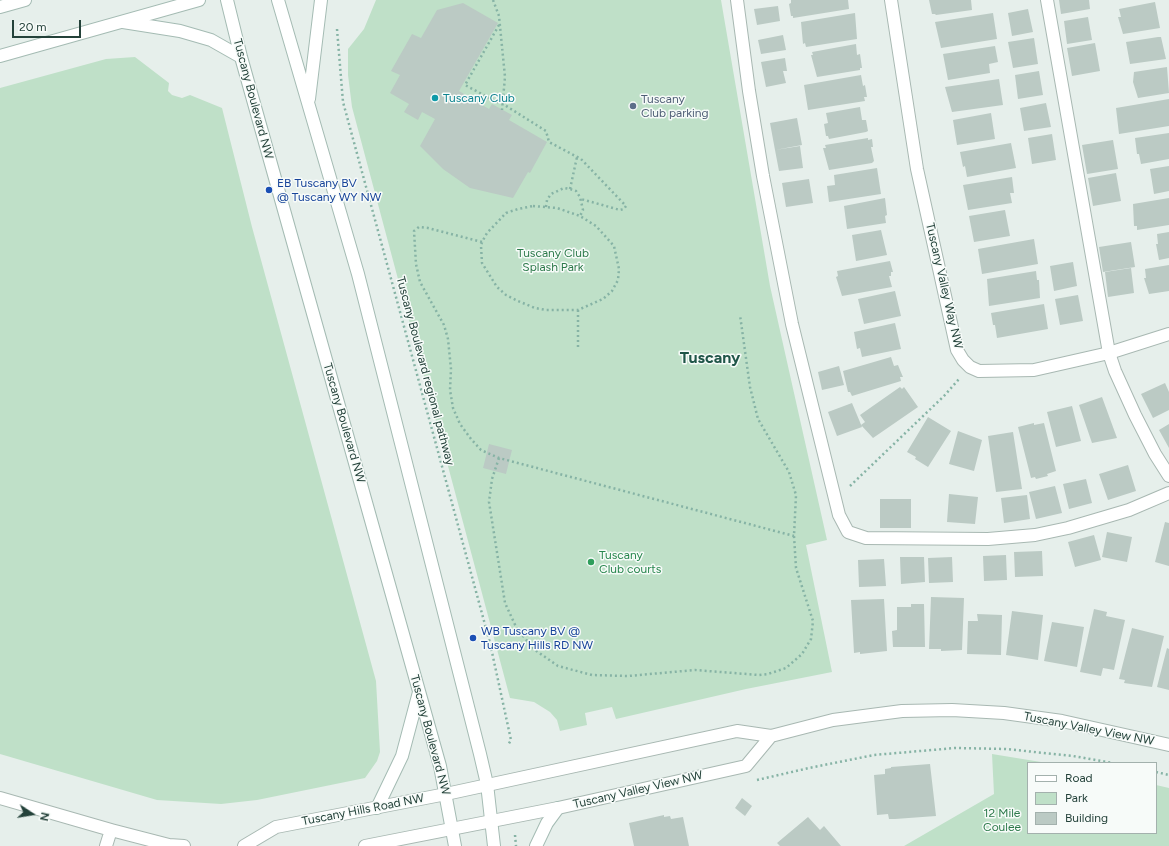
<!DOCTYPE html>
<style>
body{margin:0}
#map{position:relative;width:1169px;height:846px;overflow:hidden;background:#e6efeb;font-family:Figtree,sans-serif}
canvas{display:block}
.legend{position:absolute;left:1027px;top:762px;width:130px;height:72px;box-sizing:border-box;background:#f7fbf9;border:1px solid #a3b1ad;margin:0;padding:5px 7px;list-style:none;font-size:12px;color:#24423a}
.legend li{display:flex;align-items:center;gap:8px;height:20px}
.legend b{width:20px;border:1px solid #a3b1ad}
.north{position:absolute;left:12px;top:794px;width:40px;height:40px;-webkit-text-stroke:3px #f7fbf9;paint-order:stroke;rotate:102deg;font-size:11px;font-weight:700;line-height:16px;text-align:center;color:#24423a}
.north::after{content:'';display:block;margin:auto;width:14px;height:18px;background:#24423a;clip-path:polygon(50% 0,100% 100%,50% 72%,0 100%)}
.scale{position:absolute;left:12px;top:20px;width:69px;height:18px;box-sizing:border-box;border:2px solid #24423a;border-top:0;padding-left:5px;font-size:12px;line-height:14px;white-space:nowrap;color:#24423a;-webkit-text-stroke:3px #f7fbf9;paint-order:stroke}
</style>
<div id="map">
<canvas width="1169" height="846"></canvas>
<ul class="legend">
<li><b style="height:5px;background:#fff"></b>Road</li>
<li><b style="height:11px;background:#bfe0c8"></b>Park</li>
<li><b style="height:11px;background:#bbcac4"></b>Building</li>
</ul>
<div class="north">N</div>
<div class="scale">20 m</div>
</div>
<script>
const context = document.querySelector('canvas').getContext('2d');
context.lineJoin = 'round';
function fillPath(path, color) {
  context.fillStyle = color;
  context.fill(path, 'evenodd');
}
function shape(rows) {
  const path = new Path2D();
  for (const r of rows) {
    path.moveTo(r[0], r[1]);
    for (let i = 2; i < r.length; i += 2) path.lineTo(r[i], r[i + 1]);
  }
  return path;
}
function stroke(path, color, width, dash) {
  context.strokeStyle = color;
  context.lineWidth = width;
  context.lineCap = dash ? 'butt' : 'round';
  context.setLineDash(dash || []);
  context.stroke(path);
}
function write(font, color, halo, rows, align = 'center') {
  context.font = font + ' Figtree,sans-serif';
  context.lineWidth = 3;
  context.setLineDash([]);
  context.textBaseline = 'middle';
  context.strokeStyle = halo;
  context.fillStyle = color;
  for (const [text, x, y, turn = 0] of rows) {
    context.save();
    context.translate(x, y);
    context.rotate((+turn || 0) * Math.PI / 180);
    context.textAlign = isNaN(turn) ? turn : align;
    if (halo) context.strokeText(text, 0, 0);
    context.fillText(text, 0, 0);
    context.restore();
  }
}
fillPath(shape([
 [376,0,721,0,770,286,827,540,806,545,832,672,746,689,616,719,612,707,585,713,587,725,560,731,557,720,550,712,534,702,510,698,352,107,348,75,348,49,364,29],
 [135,57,169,83,168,91,172,95,182,98,190,95,222,108,252,227,376,681,380,752,377,761,365,778,257,800,221,804,157,800,0,754,0,88,106,59],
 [992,754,1047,763,1028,763,1028,833,1156,833,1156,785,1169,788,1169,846,904,846,994,794]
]), '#bfe0c8');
fillPath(shape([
 [791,0,848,0,849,9,793,18,793,16,791,16,789,4,791,3],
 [929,0,971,0,972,10,936,15,935,14,932,14],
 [1059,0,1089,0,1090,9,1061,14],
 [1155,2,1160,28,1123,34,1118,17,1121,17,1119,9],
 [463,3,498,23,459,91,489,109,492,104,512,115,509,120,547,142,530,173,528,172,513,198,470,188,443,169,420,146,435,119,422,112,418,120,404,112,409,104,390,93,400,75,391,71,412,34,421,38,437,10],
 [778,6,780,21,757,25,754,9],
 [1028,9,1033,32,1012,36,1008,13],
 [855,13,857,39,806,47,805,43,803,44,801,22],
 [993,13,997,39,941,48,935,22],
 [1088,17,1092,40,1067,44,1064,21],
 [783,35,786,50,761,54,758,40],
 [1158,37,1161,37,1166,59,1130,64,1126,42],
 [1034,38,1038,64,1013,68,1008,42],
 [1095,43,1100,71,1072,76,1067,48],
 [856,44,857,55,860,54,862,68,860,68,860,70,817,77,811,55,813,55,812,52],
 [995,46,998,62,989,64,990,73,948,80,943,54],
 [785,58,787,71,783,71,786,83,766,87,761,62],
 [1167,67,1169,93,1138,98,1133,82,1134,72],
 [1039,71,1043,95,1018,99,1015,75],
 [861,75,863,86,865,85,867,97,864,97,865,101,808,110,804,85],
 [999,79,1003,105,952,112,945,87],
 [1169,99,1169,126,1119,134,1116,108],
 [1046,103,1051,127,1024,131,1020,108],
 [860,107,862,120,866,120,868,131,866,132,829,139,828,136,826,136,824,124,828,123,826,113],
 [991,113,995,139,957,145,953,120],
 [797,118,802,145,775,150,770,123],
 [1169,133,1169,159,1141,164,1139,154,1137,154,1135,138],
 [1052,134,1056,160,1032,164,1028,138],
 [868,138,868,140,872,139,873,147,871,147,874,161,872,163,829,170,823,148,826,148,825,145],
 [1113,140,1118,169,1087,174,1082,145],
 [1011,143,1016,168,967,177,965,166,963,167,960,152],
 [800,146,803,168,779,171,775,150],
 [1169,166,1169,191,1154,194,1150,169],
 [877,168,881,194,829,202,827,186,835,185,834,175],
 [1116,173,1121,201,1093,206,1088,178],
 [1012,177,1014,193,1010,193,1012,203,968,210,963,185],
 [809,179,813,203,786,207,782,183],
 [885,198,887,215,885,216,886,223,847,229,844,206],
 [1169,198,1169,225,1137,230,1137,226,1134,226,1133,204],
 [1005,210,1010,236,974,242,969,216],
 [881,230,887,255,856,261,852,235],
 [1169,232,1169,258,1159,260,1156,244,1158,244,1157,234],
 [1034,239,1038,264,982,274,978,249],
 [1131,242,1135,267,1103,272,1099,247],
 [890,261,893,272,891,272,891,276,889,276,892,287,842,296,836,277,838,276,837,271],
 [1073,262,1077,286,1054,291,1050,266],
 [1169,265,1169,291,1149,294,1144,278,1146,278,1145,269],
 [1131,268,1134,293,1108,297,1105,272],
 [1036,271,1037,280,1039,280,1040,298,989,306,987,279],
 [895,291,901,316,864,324,858,299],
 [1078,295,1083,321,1060,325,1055,299],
 [1044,304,1048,329,997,338,995,325,993,325,991,313],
 [895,323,901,349,862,357,860,348,857,349,854,332],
 [891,357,894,366,898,365,900,370,903,377,900,377,901,381,852,396,850,392,848,392,843,371],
 [839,366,844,385,822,390,818,372],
 [1165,383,1169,392,1169,410,1153,418,1141,394],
 [900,387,902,389,904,387,918,407,873,438,861,425,865,422,860,415],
 [1102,397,1117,438,1092,443,1079,405],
 [852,403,862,427,837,436,828,412],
 [1072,406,1081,441,1056,447,1047,412],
 [928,417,951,431,928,467,915,459,916,457,907,452],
 [1034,423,1034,425,1044,423,1056,471,1047,474,1048,476,1036,479,1035,477,1031,478,1018,427],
 [1169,424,1169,448,1159,430],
 [958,431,982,440,974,471,949,464],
 [1013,432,1022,489,996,492,988,436],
 [489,444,512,450,506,474,483,468],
 [1128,465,1136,491,1108,500,1099,474],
 [1086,479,1092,503,1069,509,1063,484],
 [1055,486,1062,513,1036,519,1029,492],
 [949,494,978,497,975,524,947,522],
 [1027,495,1030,519,1004,523,1001,498],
 [880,499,911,499,911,528,880,528],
 [1165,522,1169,523,1169,566,1155,562],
 [1107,532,1132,537,1127,562,1102,557],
 [1094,535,1101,560,1075,567,1068,542],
 [1042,551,1043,576,1015,577,1014,552],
 [1006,555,1007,580,984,581,983,556],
 [900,557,924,557,925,582,901,584],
 [952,557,953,582,929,583,928,558],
 [884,559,886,586,859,587,858,560],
 [931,597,964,598,962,650,941,651,941,649,929,649],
 [884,599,887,651,860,654,860,652,854,653,851,600],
 [911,604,924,604,925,647,893,647,892,631,897,630,897,607,911,607],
 [1094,609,1107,612,1106,616,1125,620,1114,670,1103,668,1101,676,1080,672],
 [1012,611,1043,615,1038,660,1006,655],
 [977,614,1002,615,1001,655,967,654,968,621,978,621],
 [1052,622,1084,627,1077,667,1044,661],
 [1132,628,1164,636,1152,687,1124,683,1125,680,1119,679],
 [1167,648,1169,649,1169,690,1157,687],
 [930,764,936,816,895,819,889,819,888,814,877,815,874,775,885,774,885,769,891,768,891,767],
 [742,798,752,806,745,816,735,808],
 [664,815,664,817,670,816,671,819,683,817,689,846,634,846,629,823],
 [808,817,820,830,824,826,841,846,780,846,777,843]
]), '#bbcac4');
const lane = shape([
 [737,0,749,91,763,176,792,324,839,515,848,532,866,538,988,539,1035,535,1068,528,1129,510,1169,493],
 [1047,0,1109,353,1115,371,1135,415,1155,454,1169,476]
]);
const street = shape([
 [891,0,917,169,957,350,963,360,970,367,979,371,1034,370,1109,353,1169,334],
 [0,798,111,830,169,845,184,846],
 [106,846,111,830],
 [244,846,276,827,446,794,737,731,771,736,833,720,902,711,952,710,1004,713,1062,721,1169,745],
 [365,846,558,808,746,766,771,736]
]);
const secondary = shape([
 [227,0,241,57,440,766,455,846],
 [278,0,358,274,480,754,487,784,494,846],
 [0,7,25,0],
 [123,22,180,31,211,40,241,57],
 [0,56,199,0],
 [309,99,321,0],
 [377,808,402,756,419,692],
 [536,846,547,823,558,808]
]);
stroke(lane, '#a8b8b2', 14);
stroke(street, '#a8b8b2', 14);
stroke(secondary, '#a4bbb3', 14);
stroke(shape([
 [493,0,499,16,505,77,502,110],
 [499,25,465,85,495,101,503,104,546,131,549,142,581,159,626,206,624,209,620,210,581,199],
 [337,29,343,102,490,643,511,740,508,745],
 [570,189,577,157],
 [533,206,557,208,580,216,596,226,614,246,619,269,618,280,612,291,603,299,578,310,546,310,535,308,518,301,506,295,497,287,482,263,481,246,482,242,487,233,506,213,518,209,533,206],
 [546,207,547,200,551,194,564,188,570,189,576,191,580,197,583,210,580,216],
 [482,242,428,228,419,227,414,231,416,264,420,282,444,325,448,339,451,369,450,390,453,408,460,424,471,439,481,450,499,458,794,536],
 [578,310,578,347],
 [499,458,492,479,489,502,505,603,517,629,535,650,558,666,592,675,628,676,695,670,759,675,768,674,786,668,802,654,811,639,813,621,796,568,794,536,796,495,789,472,758,419,750,387,740,315],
 [850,486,944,396,959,379],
 [1156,772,1169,775],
 [757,780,809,768,874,755,955,748,1006,749,1073,756,1113,763],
 [515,835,516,846]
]), '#86b3a5', 2.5, [2, 3]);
stroke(lane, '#fff', 12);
stroke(street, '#fff', 12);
stroke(secondary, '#fff', 12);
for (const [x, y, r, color] of [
 [435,98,4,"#0f9aa8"],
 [633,106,4,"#5c6f8a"],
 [269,190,4,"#1a4fb4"],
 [591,562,4,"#2e9e5b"],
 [473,638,4,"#1a4fb4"]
]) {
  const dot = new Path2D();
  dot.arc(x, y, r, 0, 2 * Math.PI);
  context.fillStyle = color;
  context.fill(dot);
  stroke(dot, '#f7fbf9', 1.5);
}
write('12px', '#0d838f', '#f7fbf9', [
 ["Tuscany Club",443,98]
], 'left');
write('12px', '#24423a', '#f7fbf9', [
 ["Tuscany Boulevard NW",253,99,75],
 ["Tuscany Valley Way NW",944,286,77],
 ["Tuscany Boulevard regional pathway",425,371,75],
 ["Tuscany Boulevard NW",344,423,74],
 ["Tuscany Valley View NW",1089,729,11],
 ["Tuscany Boulevard NW",430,735,75],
 ["Tuscany Valley View NW",638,790,-13],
 ["Tuscany Hills Road NW",363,810,-11]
]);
write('12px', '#4e5e75', '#f7fbf9', [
 ["Tuscany",641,99],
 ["Club parking",641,113]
], 'left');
write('12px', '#164399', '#f7fbf9', [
 ["EB Tuscany BV",277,183],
 ["@ Tuscany WY NW",277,197],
 ["WB Tuscany BV @",481,631],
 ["Tuscany Hills RD NW",481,645]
], 'left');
write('12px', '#2d7a4b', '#f7fbf9', [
 ["Tuscany Club",553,253],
 ["Splash Park",553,267],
 ["12 Mile",1002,813],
 ["Coulee",1002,827]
]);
write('12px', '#27864d', '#f7fbf9', [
 ["Tuscany",599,555],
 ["Club courts",599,569]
], 'left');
write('bold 16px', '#1f5548', '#f7fbf9', [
 ["Tuscany",710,358]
]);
</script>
